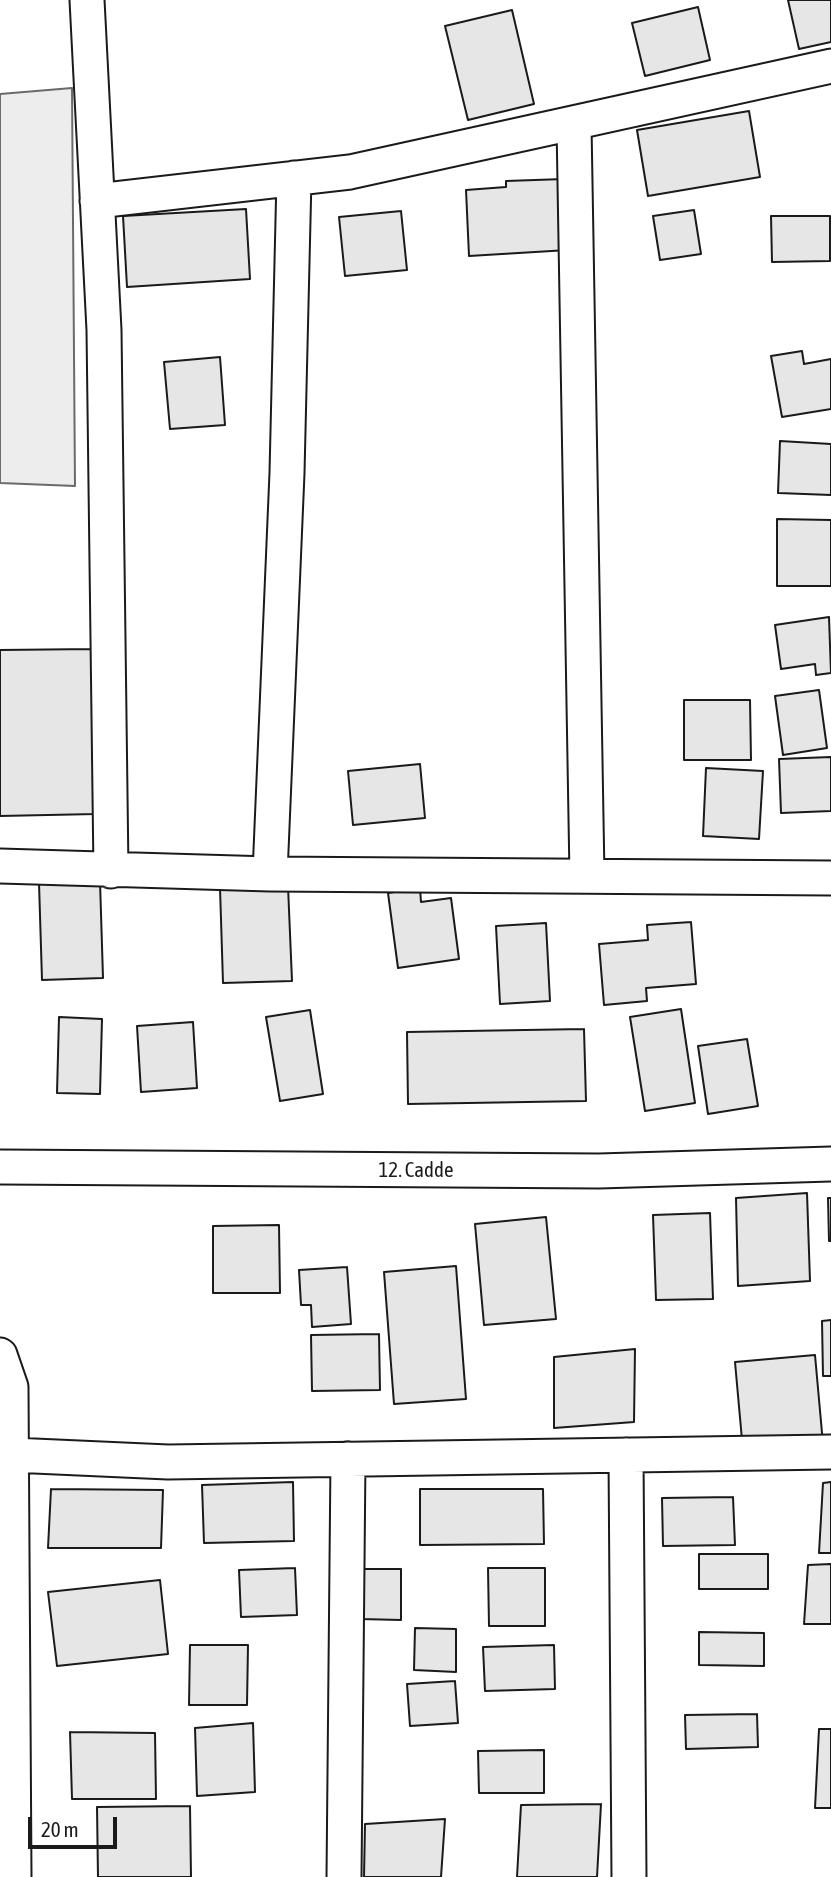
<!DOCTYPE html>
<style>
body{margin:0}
#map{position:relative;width:831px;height:1877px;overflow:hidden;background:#fff;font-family:"Asap Condensed",sans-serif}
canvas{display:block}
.scale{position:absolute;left:28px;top:1817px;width:89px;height:32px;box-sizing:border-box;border:4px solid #1a1a1a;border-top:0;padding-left:9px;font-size:21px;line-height:24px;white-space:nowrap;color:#1a1a1a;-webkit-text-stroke:5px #fff;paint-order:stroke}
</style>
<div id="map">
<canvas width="831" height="1877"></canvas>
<div class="scale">20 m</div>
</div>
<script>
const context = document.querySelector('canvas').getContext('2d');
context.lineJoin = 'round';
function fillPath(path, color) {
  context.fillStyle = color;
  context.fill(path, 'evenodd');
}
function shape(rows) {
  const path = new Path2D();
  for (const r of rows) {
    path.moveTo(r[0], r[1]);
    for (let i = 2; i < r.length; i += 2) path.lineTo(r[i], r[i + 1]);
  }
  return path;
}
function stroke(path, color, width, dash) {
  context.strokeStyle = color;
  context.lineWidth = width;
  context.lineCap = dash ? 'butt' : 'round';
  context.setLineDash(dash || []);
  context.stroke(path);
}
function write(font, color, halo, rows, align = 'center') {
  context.font = font + ' "Asap Condensed",sans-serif';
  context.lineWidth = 5;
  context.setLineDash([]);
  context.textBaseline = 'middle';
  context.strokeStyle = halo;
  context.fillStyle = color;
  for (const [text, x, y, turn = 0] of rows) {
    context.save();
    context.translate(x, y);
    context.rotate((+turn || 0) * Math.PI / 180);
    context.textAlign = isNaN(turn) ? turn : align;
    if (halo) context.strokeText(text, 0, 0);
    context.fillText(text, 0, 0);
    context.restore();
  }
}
const built = shape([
 [72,88,75,486,0,483,0,94,72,88]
]);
fillPath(built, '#ededed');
stroke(built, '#6a6a6a', 2);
const building = shape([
 [788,0,831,0,831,42,799,49,788,0],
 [698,7,710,60,645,76,632,23,698,7],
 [512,10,534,104,468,120,445,26,512,10],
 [749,111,760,177,648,196,637,130,749,111],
 [564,179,568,250,469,256,466,190,506,187,506,181,564,179],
 [246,209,250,279,127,287,123,216,246,209],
 [694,210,701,254,660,260,653,216,694,210],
 [401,211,407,270,345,276,339,217,401,211],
 [771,216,830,216,830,261,772,262,771,216],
 [802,351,804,364,831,359,831,409,782,417,771,356,802,351],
 [220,357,225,425,170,429,164,362,220,357],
 [780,441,831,444,831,495,778,493,780,441],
 [777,519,831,520,831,586,777,586,777,519],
 [829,617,831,673,816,675,815,664,781,669,775,625,829,617],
 [94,649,96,814,0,816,0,650,94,649],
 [819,690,827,748,783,755,775,696,819,690],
 [684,700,750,700,751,760,684,760,684,700],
 [831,757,831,811,781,813,779,759,831,757],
 [420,764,425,818,353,825,348,771,420,764],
 [706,768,763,771,759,839,703,836,706,768],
 [100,881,103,978,42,980,39,883,100,881],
 [288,886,292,981,223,983,220,888,288,886],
 [420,888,421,902,451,898,459,959,398,968,388,893,420,888],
 [691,922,696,984,646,988,647,1001,604,1005,599,944,648,940,647,925,691,922],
 [546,923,550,1001,500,1004,496,926,546,923],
 [681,1009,695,1103,645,1111,630,1017,681,1009],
 [310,1010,323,1094,280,1101,266,1017,310,1010],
 [59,1017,102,1019,100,1094,57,1093,59,1017],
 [193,1022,197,1088,141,1092,137,1026,193,1022],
 [584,1029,586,1101,408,1104,407,1032,584,1029],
 [747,1039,758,1106,708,1114,698,1046,747,1039],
 [807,1193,810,1281,738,1286,736,1198,807,1193],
 [828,1198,831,1198,831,1241,829,1241,828,1198],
 [710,1213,713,1299,656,1300,653,1215,710,1213],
 [546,1217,556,1319,484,1325,475,1224,546,1217],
 [279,1225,280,1293,213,1293,213,1226,279,1225],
 [456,1266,466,1399,394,1404,384,1272,456,1266],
 [347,1267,351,1324,312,1327,311,1305,301,1305,299,1270,347,1267],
 [831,1320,831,1376,823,1376,822,1321,831,1320],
 [379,1334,380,1390,312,1391,311,1335,379,1334],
 [635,1349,634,1422,554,1428,554,1357,635,1349],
 [815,1355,823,1444,743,1451,735,1362,815,1355],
 [293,1482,294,1541,204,1543,202,1485,293,1482],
 [831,1482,831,1553,819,1553,823,1483,831,1482],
 [51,1489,163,1490,161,1548,48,1548,51,1489],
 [420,1489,543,1489,544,1544,420,1545,420,1489],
 [733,1497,735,1545,663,1546,662,1498,733,1497],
 [699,1554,768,1554,768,1589,699,1589,699,1554],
 [831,1564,831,1624,804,1624,808,1565,831,1564],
 [295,1568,297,1615,241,1617,239,1570,295,1568],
 [488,1568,545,1568,545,1626,489,1626,488,1568],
 [360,1569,401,1569,401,1620,360,1619,360,1569],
 [160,1580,168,1654,57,1666,48,1592,160,1580],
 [415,1628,456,1629,456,1672,414,1670,415,1628],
 [699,1632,764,1633,764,1666,699,1665,699,1632],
 [190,1645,248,1645,247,1705,189,1705,190,1645],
 [554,1645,555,1689,485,1691,483,1647,554,1645],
 [455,1681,458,1723,410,1726,407,1684,455,1681],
 [757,1714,758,1747,686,1749,685,1715,757,1714],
 [253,1723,255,1792,197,1796,195,1728,253,1723],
 [819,1729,831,1729,831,1808,815,1808,819,1729],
 [70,1732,155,1733,156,1799,72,1799,70,1732],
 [544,1750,544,1793,479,1793,478,1751,544,1750],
 [601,1804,597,1877,517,1877,521,1805,601,1804],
 [190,1806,191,1877,98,1877,97,1807,190,1806],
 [445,1819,441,1877,364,1877,365,1824,445,1819]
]);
fillPath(building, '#e6e6e6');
stroke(building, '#1a1a1a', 2);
const minor = shape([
 [87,0,104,330,111,871],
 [574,125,587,876],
 [97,201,350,172,831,66],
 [0,866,270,874,831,878],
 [270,874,287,473,294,178],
 [0,1167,599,1171,831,1164],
 [0,1355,11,1387,14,1877],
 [12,1455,168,1462,831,1452],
 [626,1455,629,1877],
 [344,1877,348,1459]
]);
stroke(minor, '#1a1a1a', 37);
stroke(minor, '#fff', 33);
write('21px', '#1a1a1a', '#fff', [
 ["12. Cadde",416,1170]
]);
</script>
